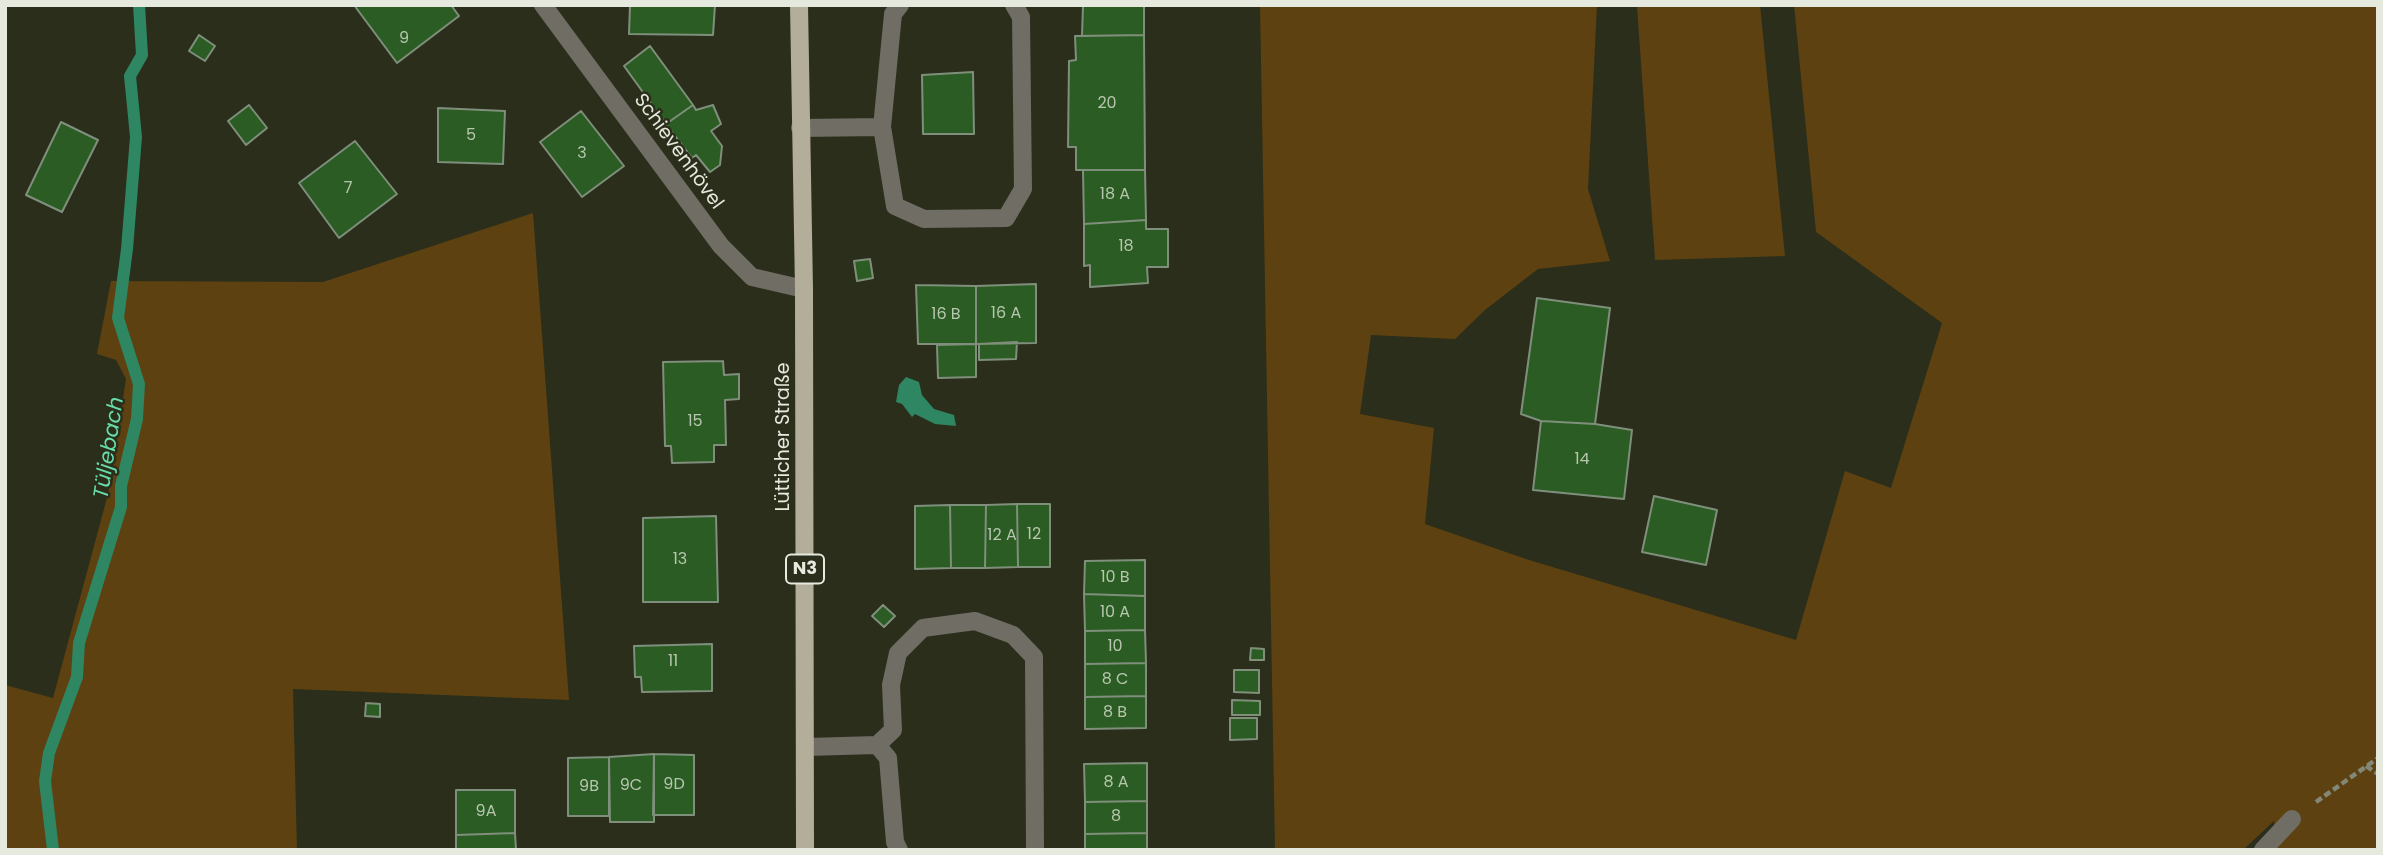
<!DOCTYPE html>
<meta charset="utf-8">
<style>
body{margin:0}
#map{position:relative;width:2383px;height:855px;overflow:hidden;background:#2a2e1b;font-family:Poppins,sans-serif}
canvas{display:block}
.frame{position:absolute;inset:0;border:7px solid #e6e9dd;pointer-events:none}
</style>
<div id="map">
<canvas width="2383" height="855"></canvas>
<div class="frame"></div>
</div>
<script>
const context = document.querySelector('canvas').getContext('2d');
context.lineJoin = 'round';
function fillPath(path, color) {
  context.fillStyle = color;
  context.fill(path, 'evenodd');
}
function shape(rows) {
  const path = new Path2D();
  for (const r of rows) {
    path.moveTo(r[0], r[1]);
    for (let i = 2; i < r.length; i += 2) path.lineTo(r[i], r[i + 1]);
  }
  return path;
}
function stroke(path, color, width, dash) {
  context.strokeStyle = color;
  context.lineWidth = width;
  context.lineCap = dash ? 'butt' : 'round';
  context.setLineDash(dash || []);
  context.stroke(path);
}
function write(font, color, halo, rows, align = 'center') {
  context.font = font + ' Poppins,sans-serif';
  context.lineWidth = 5;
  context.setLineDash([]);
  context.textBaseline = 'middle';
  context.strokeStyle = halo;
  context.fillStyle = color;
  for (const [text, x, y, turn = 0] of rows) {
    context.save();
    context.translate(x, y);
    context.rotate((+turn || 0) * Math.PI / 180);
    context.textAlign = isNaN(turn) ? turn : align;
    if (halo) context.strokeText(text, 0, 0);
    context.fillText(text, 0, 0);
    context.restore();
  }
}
fillPath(shape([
 [1260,5,1597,5,1588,189,1610,261,1538,269,1485,310,1455,339,1371,335,1360,414,1434,428,1425,524,1529,560,1796,640,1845,471,1891,488,1942,323,1816,232,1794,5,2378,5,2378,850,2277,850,2274,821,2243,850,1275,850],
 [1666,5,1760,5,1785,256,1655,260,1637,7],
 [533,213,569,700,293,689,297,850,5,850,5,685,53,698,108,494,126,379,116,360,97,354,111,281,323,282]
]), '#5d4111');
fillPath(shape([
 [906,377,919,382,922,395,934,409,954,415,956,426,935,424,915,414,912,417,902,404,896,402,899,385]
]), '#2f8662');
stroke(shape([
 [53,850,45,781,49,753,77,677,79,643,121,507,121,486,137,419,139,384,118,318,127,249,136,137,130,76,142,55,139,5]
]), '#2f8662', 12);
const building = shape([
 [354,5,451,5,459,16,397,63,354,5],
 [630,5,715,5,713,35,629,34,630,5],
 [1083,5,1144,5,1144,35,1082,36,1083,5],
 [199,35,215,46,205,61,189,51,199,35],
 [1144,35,1145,170,1076,170,1076,147,1068,147,1069,61,1076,60,1075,36,1144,35],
 [650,46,693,105,666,124,624,66,650,46],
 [973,72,974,134,923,134,922,75,973,72],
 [249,105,267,128,246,145,228,121,249,105],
 [693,105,696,110,713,105,721,124,711,131,722,146,720,165,710,172,696,155,692,158,666,124,693,105],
 [438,108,505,111,503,164,438,162,438,108],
 [581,111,624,166,582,197,540,142,581,111],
 [61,122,98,140,62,212,26,195,61,122],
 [355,141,397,194,339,238,299,183,355,141],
 [1083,170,1145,170,1146,220,1084,224,1083,170],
 [1146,220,1146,229,1168,229,1168,267,1147,267,1148,283,1090,287,1090,265,1084,266,1084,224,1146,220],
 [870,259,873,278,857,281,854,261,870,259],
 [1036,284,1036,343,976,344,976,286,1036,284],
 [916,285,976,286,976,344,918,344,916,285],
 [1537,298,1610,308,1595,424,1541,421,1521,414,1537,298],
 [1017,342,1016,359,979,360,979,344,1017,342],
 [976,344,976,377,938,378,937,345,976,344],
 [723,361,724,375,739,374,739,399,725,400,726,445,714,445,714,462,672,463,671,446,665,446,663,362,723,361],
 [1541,421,1595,424,1632,430,1624,499,1533,490,1541,421],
 [1654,496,1717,510,1706,565,1642,552,1654,496],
 [1017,504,1018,567,985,568,986,505,1017,504],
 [1017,504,1050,504,1050,567,1018,567,1017,504],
 [950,505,986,505,985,568,951,568,950,505],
 [950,505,951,568,915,569,915,506,950,505],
 [716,516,718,602,643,602,643,518,716,516],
 [1145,560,1145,596,1084,594,1085,561,1145,560],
 [1084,594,1145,596,1145,630,1085,631,1084,594],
 [883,605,895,616,884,627,872,616,883,605],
 [1145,630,1146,663,1085,664,1085,631,1145,630],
 [712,644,712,691,642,692,641,677,635,677,634,646,712,644],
 [1251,648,1264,649,1264,660,1250,660,1251,648],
 [1146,663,1146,696,1085,697,1085,664,1146,663],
 [1234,670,1259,670,1259,693,1234,692,1234,670],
 [1146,696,1146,728,1085,729,1085,697,1146,696],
 [1232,700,1260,701,1260,715,1232,715,1232,700],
 [366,703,380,704,380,717,365,716,366,703],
 [1230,718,1257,718,1257,739,1230,740,1230,718],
 [654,754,694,755,694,815,653,815,654,754],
 [654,754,654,822,610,822,609,757,654,754],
 [609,757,609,816,568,816,568,758,609,757],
 [1147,763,1147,801,1085,802,1084,764,1147,763],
 [456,790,515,790,515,833,456,835,456,790],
 [1147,801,1147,833,1085,834,1085,802,1147,801],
 [515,833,516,850,456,850,456,835,515,833],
 [1147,833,1147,850,1085,850,1085,834,1147,833]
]);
fillPath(building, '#2b5c23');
stroke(building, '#7f8f7c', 2);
stroke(shape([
 [2366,766,2378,774],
 [2316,802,2378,758]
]), '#838777', 4.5, [7, 3.5]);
stroke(shape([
 [543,5,721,246,752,277,804,289],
 [900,5,893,14,882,127,895,206,924,219,1006,218,1023,189,1021,17,1014,5],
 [800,128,882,127],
 [877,745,888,758,895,842,899,850],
 [807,747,877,745,893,730,891,685,898,653,923,628,975,621,1013,635,1034,657,1035,850],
 [2263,850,2292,819]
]), '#6f6d64', 18);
stroke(shape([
 [799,5,804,289,805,850]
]), '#b2ae9a', 18);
write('16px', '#b7c6ae', null, [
 ["9",404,39],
 ["20",1107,104],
 ["5",471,136],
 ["3",582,154],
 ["7",348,189],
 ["18 A",1115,195],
 ["18",1126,247],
 ["16 A",1006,314],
 ["16 B",946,315],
 ["15",695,422],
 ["14",1582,460],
 ["12",1034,535],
 ["12 A",1002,536],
 ["13",680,560],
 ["10 B",1115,578],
 ["10 A",1115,613],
 ["10",1115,647],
 ["11",673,662],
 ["8 C",1115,680],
 ["8 B",1115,713],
 ["8 A",1116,783],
 ["9D",674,785],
 ["9C",631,786],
 ["9B",589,787],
 ["9A",486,812],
 ["8",1116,817]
]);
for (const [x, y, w] of [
 [805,569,38]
]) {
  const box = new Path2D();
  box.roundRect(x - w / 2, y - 14.5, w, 29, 5);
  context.fillStyle = '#2a2e1b';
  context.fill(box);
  stroke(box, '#e6e9dd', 2);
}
write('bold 18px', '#e6e9dd', null, [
 ["N3",805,569]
]);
write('19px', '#e6e9dd', '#2a2e1b', [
 ["Schievenhövel",678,152,54],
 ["Lütticher Straße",784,437,-90]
]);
write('italic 21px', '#67dda9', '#2a2e1b', [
 ["Tüljebach",110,448,-81]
]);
</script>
